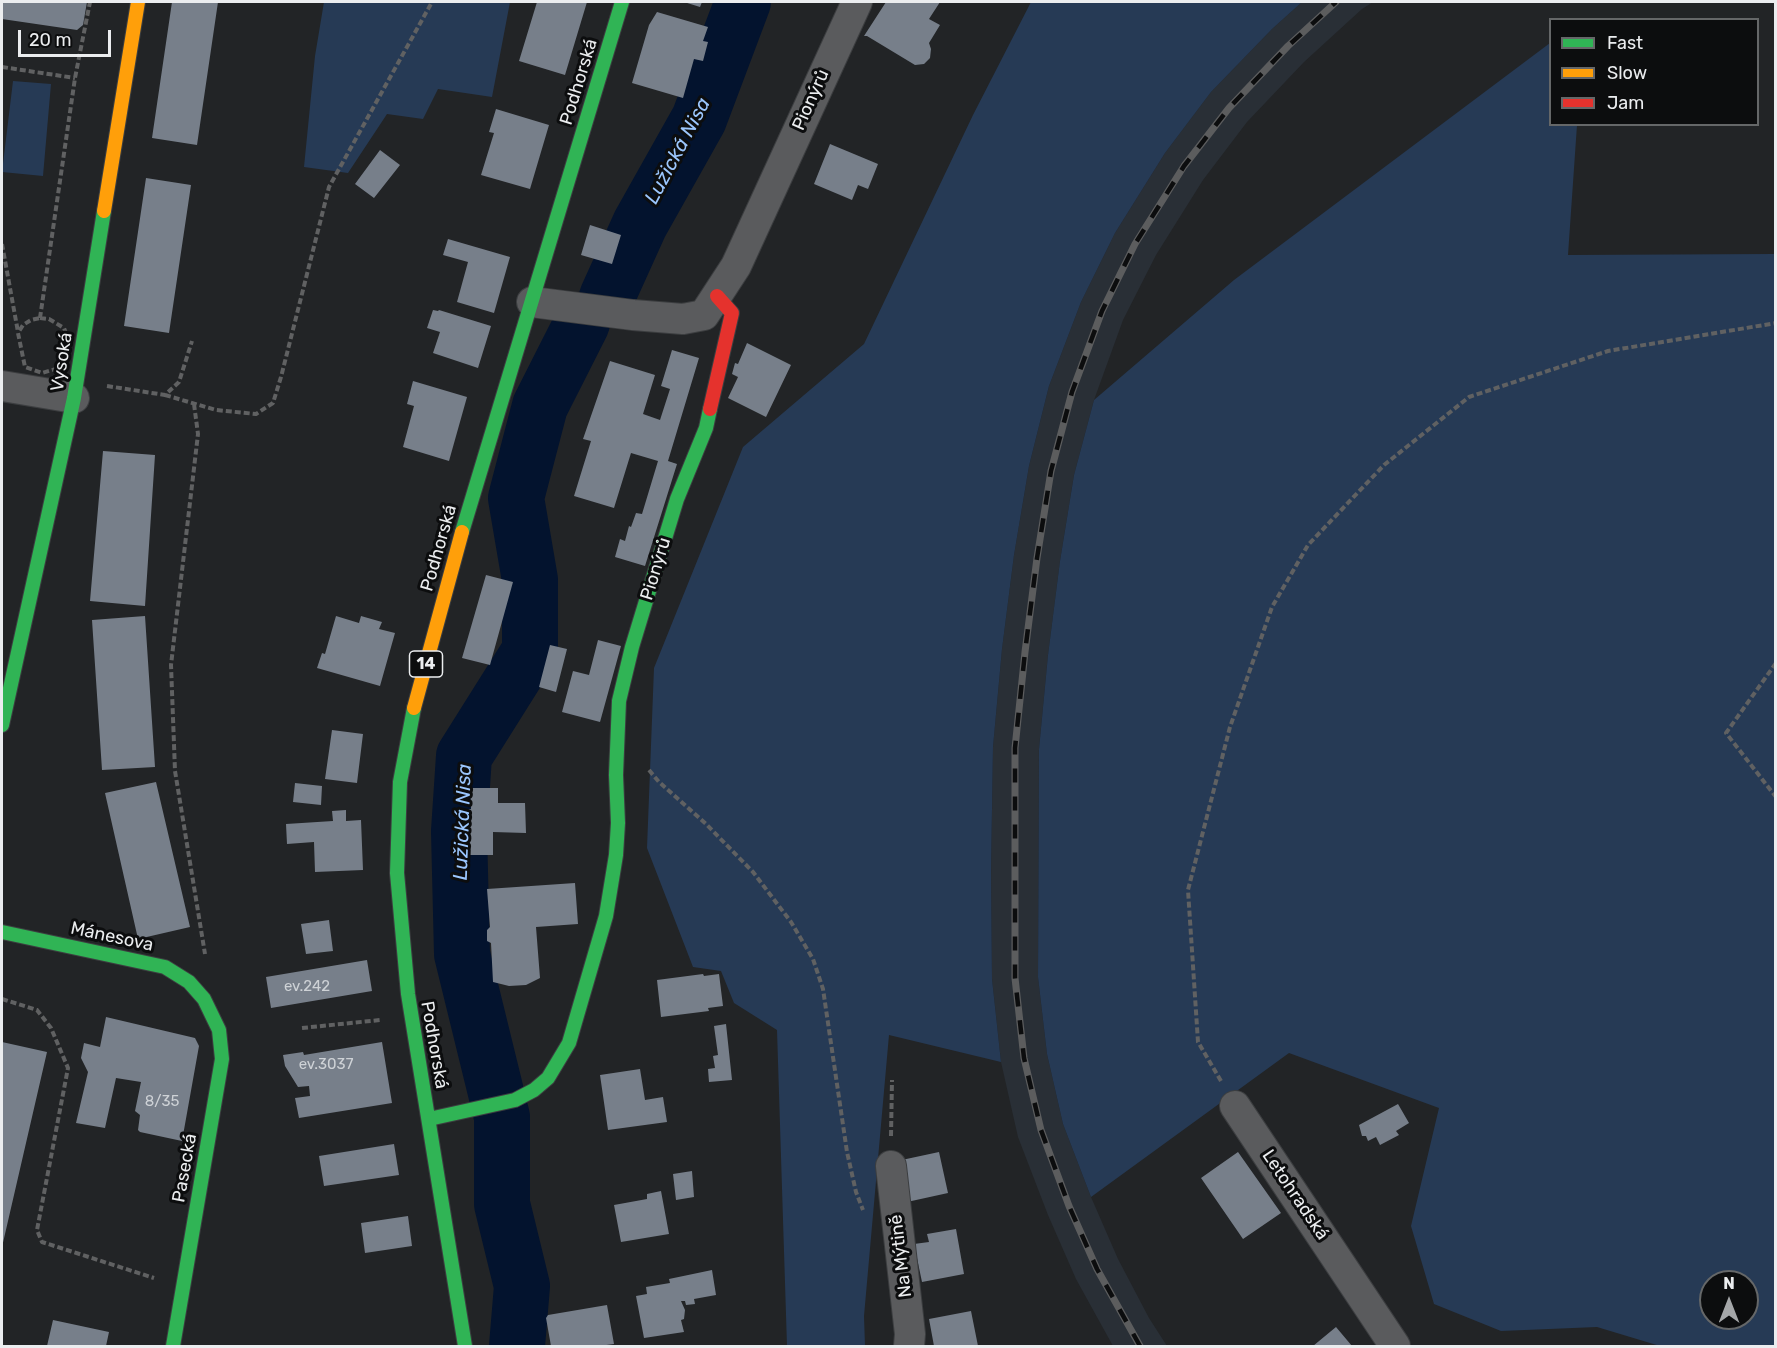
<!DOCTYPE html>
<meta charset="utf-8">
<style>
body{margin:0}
#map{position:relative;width:1777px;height:1348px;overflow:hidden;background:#222426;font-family:Rubik,sans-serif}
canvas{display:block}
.frame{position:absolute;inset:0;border:3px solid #ebedef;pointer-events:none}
.legend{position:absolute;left:1549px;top:18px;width:210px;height:108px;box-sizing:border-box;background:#0c0d0e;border:2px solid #656768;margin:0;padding:8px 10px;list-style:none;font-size:18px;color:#ebedef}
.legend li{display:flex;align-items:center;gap:12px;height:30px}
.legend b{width:30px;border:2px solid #656768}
.north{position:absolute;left:1699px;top:1270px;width:60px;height:60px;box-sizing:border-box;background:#0c0d0e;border:2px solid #656768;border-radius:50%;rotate:0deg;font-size:16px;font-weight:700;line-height:24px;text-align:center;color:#ebedef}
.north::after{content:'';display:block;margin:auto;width:21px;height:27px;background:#a5a7a9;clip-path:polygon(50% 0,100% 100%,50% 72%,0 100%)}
.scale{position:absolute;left:18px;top:30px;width:93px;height:27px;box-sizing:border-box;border:3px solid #ebedef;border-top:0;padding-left:8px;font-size:18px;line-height:21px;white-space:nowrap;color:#ebedef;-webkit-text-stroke:4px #0c0d0e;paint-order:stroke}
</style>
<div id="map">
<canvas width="1777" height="1348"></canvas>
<div class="frame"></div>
<ul class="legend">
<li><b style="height:8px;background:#30b455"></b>Fast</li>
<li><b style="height:8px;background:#ff9f0a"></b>Slow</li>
<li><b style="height:8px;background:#e5322d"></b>Jam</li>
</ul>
<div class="north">N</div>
<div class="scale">20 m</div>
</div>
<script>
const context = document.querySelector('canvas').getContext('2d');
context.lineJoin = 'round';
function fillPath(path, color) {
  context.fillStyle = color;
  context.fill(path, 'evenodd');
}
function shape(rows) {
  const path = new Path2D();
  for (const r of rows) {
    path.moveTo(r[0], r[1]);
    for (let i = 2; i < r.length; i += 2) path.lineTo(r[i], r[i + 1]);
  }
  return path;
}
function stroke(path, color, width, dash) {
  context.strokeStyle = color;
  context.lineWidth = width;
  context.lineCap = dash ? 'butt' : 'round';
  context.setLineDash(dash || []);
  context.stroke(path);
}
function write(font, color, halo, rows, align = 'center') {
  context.font = font + ' Rubik,sans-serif';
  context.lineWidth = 6;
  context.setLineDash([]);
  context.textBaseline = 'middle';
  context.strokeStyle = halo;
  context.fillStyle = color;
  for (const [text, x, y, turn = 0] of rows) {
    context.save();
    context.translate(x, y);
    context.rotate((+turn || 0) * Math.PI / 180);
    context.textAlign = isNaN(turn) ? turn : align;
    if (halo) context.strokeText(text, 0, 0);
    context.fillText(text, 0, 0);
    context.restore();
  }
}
fillPath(shape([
 [1302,2,1373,2,1362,9,1304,62,1247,122,1203,180,1156,255,1123,320,1094,400,1074,475,1060,561,1048,655,1039,749,1038,977,1047,1054,1063,1124,1091,1197,1118,1259,1149,1318,1167,1346,1113,1346,1076,1279,1048,1215,1018,1137,1001,1062,992,979,991,871,993,747,1002,649,1014,555,1029,466,1049,386,1081,302,1115,233,1165,153,1211,92,1272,29]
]), '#292f36');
fillPath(shape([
 [324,2,510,2,492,97,438,89,423,119,387,114,348,173,304,167,315,56],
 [1031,2,1302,2,1272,29,1211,92,1165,153,1115,233,1081,302,1049,386,1029,466,1014,555,1002,649,993,747,991,871,992,979,1001,1062,889,1035,864,1316,865,1346,787,1346,777,1030,734,1003,721,971,693,967,647,848,654,668,743,447,864,344,973,115],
 [1550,43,1550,124,1577,125,1568,255,1775,254,1775,1346,1660,1346,1597,1327,1501,1331,1434,1304,1411,1226,1439,1108,1289,1053,1091,1197,1063,1124,1047,1054,1038,977,1039,749,1048,655,1060,561,1074,475,1094,400,1234,280],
 [1711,1282,1747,1282,1747,1318,1711,1318],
 [13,81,51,84,43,176,2,172]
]), '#263a55');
stroke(shape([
 [607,297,640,224,699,119,743,2],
 [517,1346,522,1286,502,1204,502,1117,462,954,459,831,464,756,530,651,530,580,516,498,540,406,582,323]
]), '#03132e', 56);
fillPath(shape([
 [3,2,87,2,83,25,77,30,2,19],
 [172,2,218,2,197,145,152,138],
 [537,2,587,2,565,75,519,61],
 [684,2,702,2,700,7],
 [886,2,940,2,929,19,940,25,929,43,931,49,930,58,924,64,915,65,867,36,864,36],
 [657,12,708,27,703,41,708,42,703,61,694,59,683,98,632,83,649,25],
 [496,109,549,125,530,189,481,175,494,133,489,132],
 [830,144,878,164,868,189,858,185,852,200,814,184],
 [380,150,400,165,374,198,355,184],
 [146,178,191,185,169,333,124,326],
 [590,225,621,235,612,264,581,255],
 [448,239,510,257,494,313,457,302,468,262,443,255],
 [433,310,438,311,439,310,491,326,478,368,433,353,440,332,427,328],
 [747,343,791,365,766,417,728,398,738,377,732,374,735,363,738,364],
 [672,350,699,358,668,461,677,464,645,566,615,557,620,539,625,541,629,526,631,527,636,513,642,514,658,461,631,453,614,508,574,496,591,441,583,439,610,361,655,375,643,414,660,420,670,389,661,386],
 [413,381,467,397,449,461,403,447,414,406,407,404],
 [103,451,155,455,145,606,90,601],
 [486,575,513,582,490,665,462,658],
 [145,616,155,767,102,770,92,620],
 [336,616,359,623,361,616,382,622,379,629,395,633,380,686,317,668,322,653,325,654],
 [598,640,621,646,600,722,562,712,573,671,589,675],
 [550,645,567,649,556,692,539,687],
 [332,730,363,734,357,783,325,779],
 [156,782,190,927,138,939,105,793],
 [295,783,322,786,321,805,293,802],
 [470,788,498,788,498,803,525,803,526,833,493,832,493,855,470,855,468,809,471,809],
 [346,810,346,821,361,820,363,870,315,872,314,842,287,844,286,824,333,821,332,811],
 [575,883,578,924,536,927,540,978,526,985,509,986,493,982,491,943,487,941,487,930,490,927,487,889],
 [329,920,333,951,306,954,301,924],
 [367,960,372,991,271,1008,266,977],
 [703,974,704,976,719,974,723,1006,708,1008,709,1011,661,1017,657,980],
 [106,1017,195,1038,199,1046,182,1141,140,1132,138,1130,140,1115,135,1111,141,1082,116,1078,105,1128,76,1123,88,1072,81,1058,84,1043,100,1047],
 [726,1024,732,1080,709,1082,708,1069,715,1068,713,1056,718,1055,714,1026],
 [2,1042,47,1052,2,1247],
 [382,1042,392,1103,299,1118,295,1098,310,1096,309,1086,298,1087,285,1066,283,1055,303,1052,304,1055],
 [640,1069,645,1100,663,1097,667,1122,608,1130,600,1075],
 [1398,1104,1409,1123,1396,1131,1399,1135,1380,1145,1376,1137,1368,1141,1366,1136,1362,1136,1359,1125],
 [394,1144,399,1175,324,1186,319,1156],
 [939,1152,948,1193,907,1202,897,1161],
 [1238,1152,1281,1213,1243,1239,1201,1178],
 [692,1171,694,1197,676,1200,673,1174],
 [661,1191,669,1234,621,1242,614,1205,647,1199,647,1194],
 [408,1216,412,1246,365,1253,361,1223],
 [956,1229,964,1274,922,1282,914,1244,929,1242,927,1234],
 [712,1270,716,1295,694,1299,695,1304,686,1305,685,1301,681,1301,685,1310,684,1319,681,1320,684,1332,644,1338,636,1296,647,1294,646,1287,670,1283,669,1279],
 [607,1305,614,1344,599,1346,551,1346,546,1318,548,1315],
 [971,1311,978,1346,934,1346,929,1319],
 [53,1320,109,1332,106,1346,47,1346],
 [1336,1327,1352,1346,1313,1346]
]), '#777f8a');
const street = shape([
 [532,302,633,315,683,319,704,315,736,266,857,2],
 [2,386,74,398],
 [1235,1106,1395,1346],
 [891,1166,910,1334,909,1346]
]);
const fast = shape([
 [462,532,622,2],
 [414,708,400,782,397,873,408,994,465,1346],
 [2,725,74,398,104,211],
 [2,932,165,967,189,982,204,999,219,1030,222,1059,173,1346],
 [429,1119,515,1100,534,1090,548,1078,569,1043,606,916,616,855,618,823,616,775,619,701,632,647,677,499,706,428,710,409]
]);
const slow = shape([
 [104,211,138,2],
 [414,708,462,532]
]);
const jam = shape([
 [710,409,732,313,717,296]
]);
stroke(street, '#3c3e40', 32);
stroke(fast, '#3c3e40', 16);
stroke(slow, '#3c3e40', 16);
stroke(jam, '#3c3e40', 16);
stroke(shape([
 [2,67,75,78],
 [2,244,18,332],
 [40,318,75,78,90,2],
 [40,318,49,319,64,328,70,344,65,361,59,368,42,373,25,367,18,333,23,325,31,320,40,318],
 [107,386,165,395,179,382,192,341],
 [165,395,216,410,256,414,273,403,281,377,329,187,432,2],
 [194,404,198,434,171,665,175,771,205,954],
 [1776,663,1726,733,1776,797],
 [649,770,659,782,706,824,753,872,791,922,813,959,823,989,847,1152,856,1192,863,1210],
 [2,999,37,1010,51,1028,68,1068,37,1230,42,1242,154,1278],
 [302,1028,380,1020],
 [1221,1081,1198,1042,1188,890,1230,727,1272,607,1308,545,1384,465,1469,397,1608,351,1776,323],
 [891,1136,892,1080]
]), '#606162', 4, [6, 3]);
stroke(street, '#5a5b5d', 30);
stroke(fast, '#30b455', 14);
stroke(slow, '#ff9f0a', 14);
stroke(jam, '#e5322d', 14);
const rail = shape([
 [1140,1346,1097,1269,1069,1206,1041,1130,1024,1058,1015,978,1015,748,1025,652,1037,558,1051,471,1072,392,1102,311,1135,244,1184,166,1229,108,1288,46,1336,2]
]);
stroke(rail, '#5c5d5e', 7);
stroke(rail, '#0c0d0e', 4.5, [14]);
write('15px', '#ced2d6', null, [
 ["ev.242",307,987],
 ["ev.3037",326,1065],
 ["8/35",162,1102]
]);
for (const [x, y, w] of [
 [426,664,33]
]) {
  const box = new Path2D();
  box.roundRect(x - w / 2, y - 13, w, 26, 4.5);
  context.fillStyle = '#0c0d0e';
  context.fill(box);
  stroke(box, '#ebedef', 1.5);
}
write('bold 16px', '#ebedef', null, [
 ["14",426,664]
]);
write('18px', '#ebedef', '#0c0d0e', [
 ["Podhorská",579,82,-73],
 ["Pionýrů",811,100,-66],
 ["Vysoká",62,362,-81],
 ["Podhorská",439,548,-74],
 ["Pionýrů",656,569,-73],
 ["Mánesova",112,937,12],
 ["Podhorská",434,1045,80],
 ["Pasecká",185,1168,-80],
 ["Letohradská",1295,1195,56],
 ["Na Mýtině",901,1256,-97]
]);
write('italic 20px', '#9bc6fd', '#0c0d0e', [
 ["Lužická Nisa",678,151,-62],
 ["Lužická Nisa",463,822,-88]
]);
</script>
